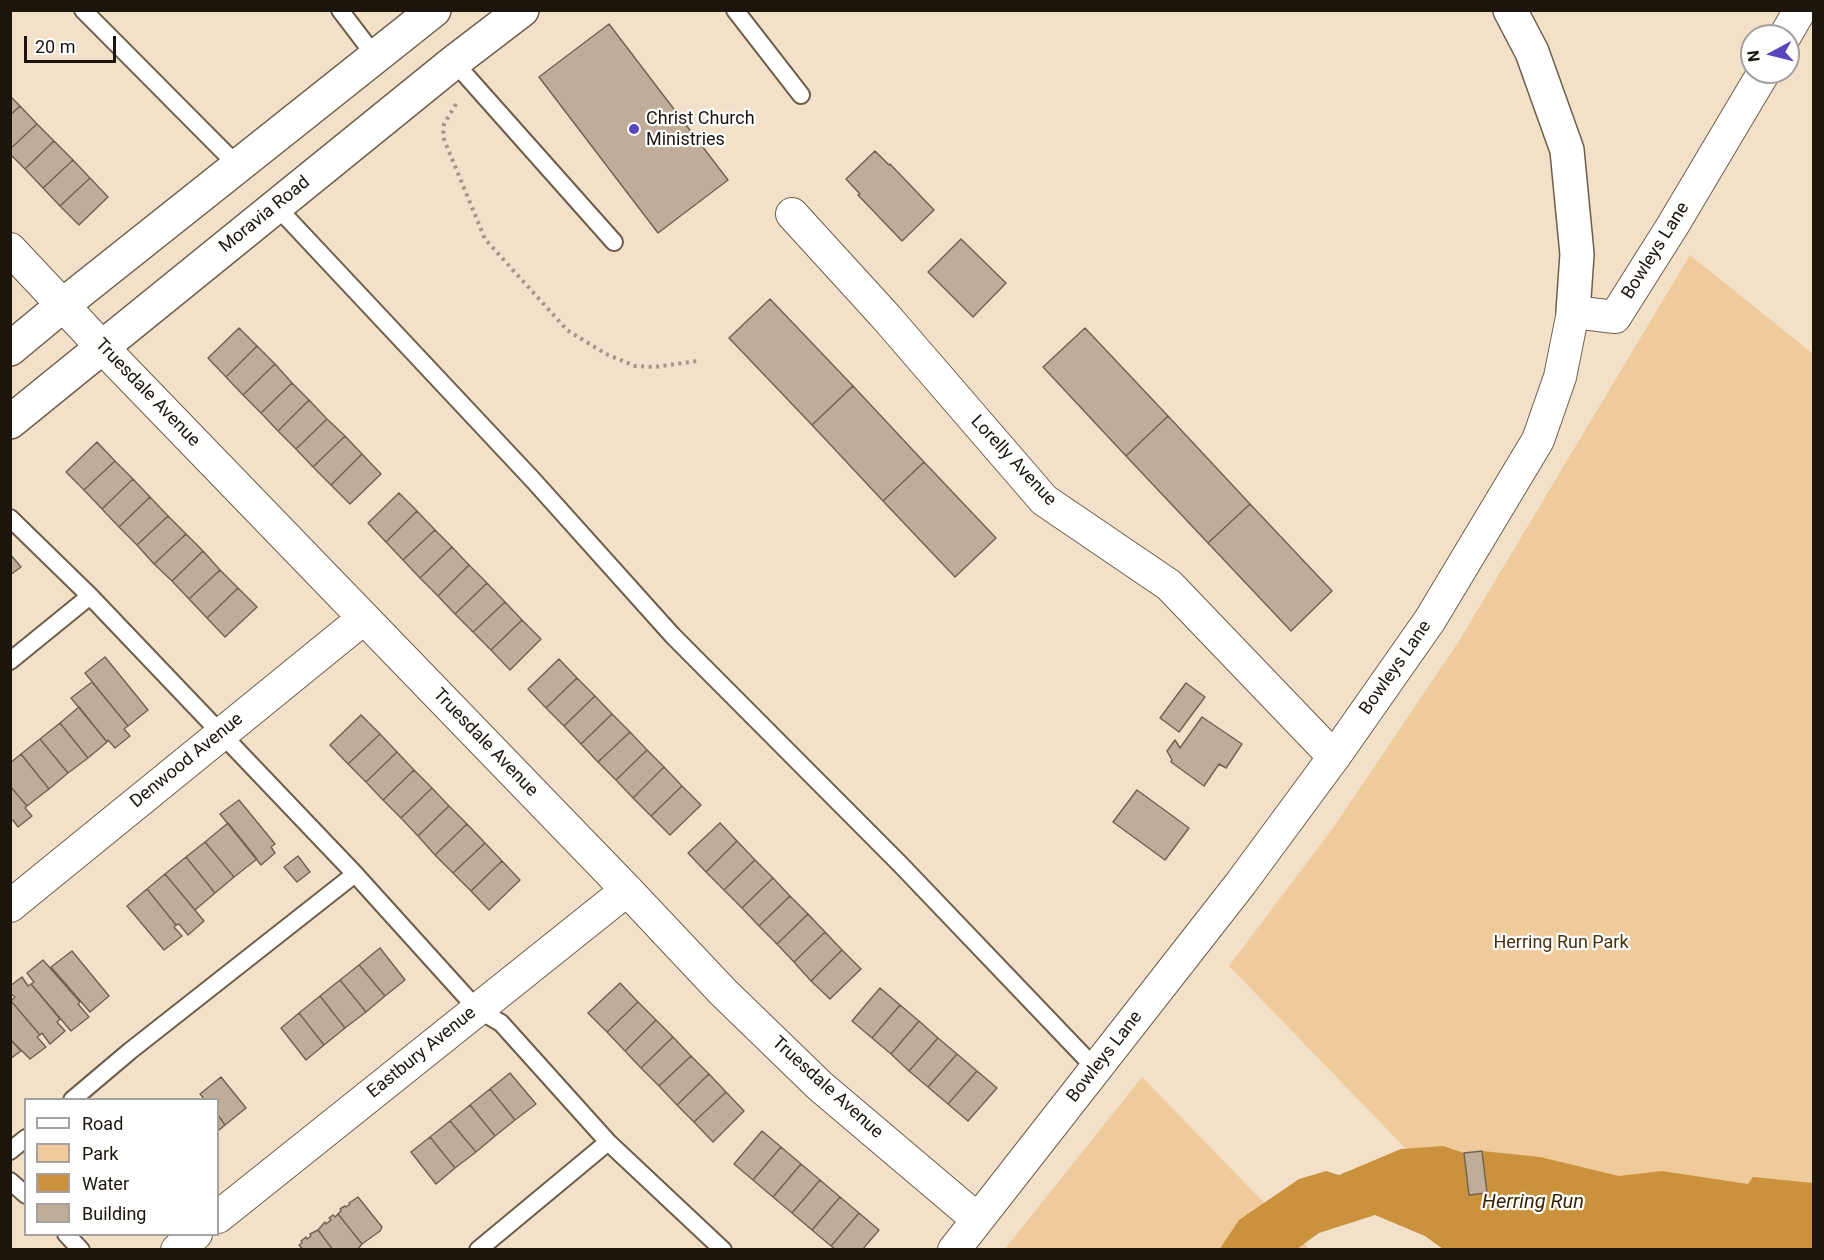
<!DOCTYPE html>
<style>
body{margin:0}
#map{position:relative;width:1824px;height:1260px;overflow:hidden;background:#f3e0c9;font-family:Roboto,sans-serif}
canvas{display:block}
.frame{position:absolute;inset:0;border:12px solid #1b150c;pointer-events:none}
.legend{position:absolute;left:24px;top:1098px;width:195px;height:138px;box-sizing:border-box;background:#fff;border:2px solid #a4a19e;margin:0;padding:8px 10px;list-style:none;font-size:18px;color:#1b150c}
.legend li{display:flex;align-items:center;gap:12px;height:30px}
.legend b{width:30px;border:2px solid #a4a19e}
.north{position:absolute;left:1740px;top:24px;width:60px;height:60px;box-sizing:border-box;background:#fff;border:2px solid #a4a19e;border-radius:50%;rotate:263deg;font-size:16px;font-weight:700;line-height:24px;text-align:center;color:#1b150c}
.north::after{content:'';display:block;margin:auto;width:21px;height:27px;background:#5846be;clip-path:polygon(50% 0,100% 100%,50% 72%,0 100%)}
.scale{position:absolute;left:24px;top:36px;width:92px;height:27px;box-sizing:border-box;border:3px solid #1b150c;border-top:0;padding-left:8px;font-size:18px;line-height:21px;white-space:nowrap;color:#1b150c;-webkit-text-stroke:4px #fff;paint-order:stroke}
</style>
<div id="map">
<canvas width="1824" height="1260"></canvas>
<div class="frame"></div>
<ul class="legend">
<li><b style="height:8px;background:#fff"></b>Road</li>
<li><b style="height:16px;background:#efcb9b"></b>Park</li>
<li><b style="height:16px;background:#cb923d"></b>Water</li>
<li><b style="height:16px;background:#bfad97"></b>Building</li>
</ul>
<div class="north">N</div>
<div class="scale">20 m</div>
</div>
<script>
const context = document.querySelector('canvas').getContext('2d');
context.lineJoin = 'round';
function fillPath(path, color) {
  context.fillStyle = color;
  context.fill(path, 'evenodd');
}
function shape(rows) {
  const path = new Path2D();
  for (const r of rows) {
    path.moveTo(r[0], r[1]);
    for (let i = 2; i < r.length; i += 2) path.lineTo(r[i], r[i + 1]);
  }
  return path;
}
function stroke(path, color, width, dash) {
  context.strokeStyle = color;
  context.lineWidth = width;
  context.lineCap = dash ? 'butt' : 'round';
  context.setLineDash(dash || []);
  context.stroke(path);
}
function write(font, color, halo, rows, align = 'center') {
  context.font = font + ' Roboto,sans-serif';
  context.lineWidth = 4.5;
  context.setLineDash([]);
  context.textBaseline = 'middle';
  context.strokeStyle = halo;
  context.fillStyle = color;
  for (const [text, x, y, turn = 0] of rows) {
    context.save();
    context.translate(x, y);
    context.rotate((+turn || 0) * Math.PI / 180);
    context.textAlign = isNaN(turn) ? turn : align;
    if (halo) context.strokeText(text, 0, 0);
    context.fillText(text, 0, 0);
    context.restore();
  }
}
fillPath(shape([
 [1690,255,1813,354,1813,1249,1503,1249,1229,966,1333,828,1459,641],
 [1142,1077,1309,1249,1004,1250]
]), '#efcb9b');
fillPath(shape([
 [1443,1146,1464,1153,1469,1195,1487,1193,1482,1151,1540,1157,1619,1176,1662,1171,1748,1184,1753,1177,1813,1183,1813,1249,1443,1249,1425,1236,1375,1215,1319,1233,1297,1249,1219,1250,1239,1220,1299,1179,1326,1171,1339,1175,1401,1149]
]), '#cb923d');
const building = shape([
 [609,24,728,180,658,233,539,77,609,24],
 [10,96,20,106,10,115,10,96],
 [20,106,37,124,10,149,10,115,20,106],
 [37,124,54,141,25,169,10,154,10,149,37,124],
 [54,141,73,160,43,188,25,169,54,141],
 [875,151,889,165,890,164,934,210,902,241,858,195,860,194,846,179,875,151],
 [73,160,90,178,60,206,43,188,73,160],
 [90,178,108,197,79,225,60,206,90,178],
 [961,239,1006,283,973,317,928,272,961,239],
 [770,299,853,386,812,425,729,338,770,299],
 [239,328,257,346,226,377,208,358,239,328],
 [1085,328,1168,416,1126,456,1043,367,1085,328],
 [257,346,275,364,243,395,226,377,257,346],
 [275,364,292,383,261,413,243,395,275,364],
 [292,383,309,400,278,431,261,413,292,383],
 [853,386,924,462,883,501,812,425,853,386],
 [309,400,327,419,296,449,278,431,309,400],
 [1168,416,1250,504,1208,543,1126,456,1168,416],
 [327,419,345,436,313,467,296,449,327,419],
 [345,436,362,454,331,485,313,467,345,436],
 [97,442,115,461,84,490,66,472,97,442],
 [362,454,381,474,350,504,331,485,362,454],
 [115,461,133,479,102,509,84,490,115,461],
 [924,462,996,538,955,577,883,501,924,462],
 [133,479,150,497,119,527,102,509,133,479],
 [399,493,417,511,386,542,368,523,399,493],
 [150,497,168,516,137,545,119,527,150,497],
 [1250,504,1332,591,1291,631,1208,543,1250,504],
 [417,511,435,530,403,560,386,542,417,511],
 [168,516,186,534,154,564,137,545,168,516],
 [435,530,452,547,420,578,403,560,435,530],
 [186,534,203,551,172,581,154,564,186,534],
 [452,547,469,565,438,596,420,578,452,547],
 [203,551,220,570,189,599,172,581,203,551],
 [10,554,21,567,10,575,10,554],
 [469,565,487,583,455,614,438,596,469,565],
 [220,570,238,588,207,618,189,599,220,570],
 [487,583,505,602,473,632,455,614,487,583],
 [238,588,257,607,225,637,207,618,238,588],
 [505,602,522,620,491,650,473,632,505,602],
 [522,620,541,639,510,670,491,650,522,620],
 [105,657,148,710,128,726,85,673,105,657],
 [559,659,577,678,546,708,528,689,559,659],
 [577,678,595,696,564,726,546,708,577,678],
 [92,682,128,726,124,729,130,736,115,748,108,740,107,742,71,698,92,682],
 [1186,683,1205,697,1179,732,1160,718,1186,683],
 [595,696,612,714,581,744,564,726,595,696],
 [79,707,107,742,88,758,60,723,79,707],
 [612,714,630,732,598,762,581,744,612,714],
 [361,715,380,734,348,764,330,745,361,715],
 [1202,717,1242,744,1226,768,1219,764,1204,786,1171,762,1172,760,1167,751,1175,740,1180,748,1202,717],
 [60,723,88,758,68,773,40,739,60,723],
 [630,732,647,750,616,780,598,762,630,732],
 [380,734,397,752,366,782,348,764,380,734],
 [40,739,68,773,49,789,21,754,40,739],
 [647,750,664,767,633,798,616,780,647,750],
 [397,752,414,770,383,800,366,782,397,752],
 [21,754,49,789,27,806,10,786,10,763,21,754],
 [664,767,682,786,651,816,633,798,664,767],
 [414,770,432,788,401,818,383,800,414,770],
 [10,786,27,806,25,808,32,816,18,827,13,820,10,822,10,786],
 [682,786,701,805,670,835,651,816,682,786],
 [432,788,449,806,418,836,401,818,432,788],
 [1137,790,1189,828,1165,860,1113,822,1137,790],
 [239,800,275,844,271,847,275,853,261,865,220,814,239,800],
 [449,806,467,824,435,855,418,836,449,806],
 [228,823,257,859,234,877,205,842,228,823],
 [720,823,737,841,706,872,688,853,720,823],
 [467,824,485,843,453,873,435,855,467,824],
 [737,841,755,860,724,890,706,872,737,841],
 [205,842,234,877,215,893,186,857,205,842],
 [485,843,502,861,471,891,453,873,485,843],
 [298,856,310,872,297,882,284,867,298,856],
 [186,857,215,893,195,910,165,874,186,857],
 [755,860,773,878,742,908,724,890,755,860],
 [502,861,520,880,489,910,471,891,502,861],
 [165,874,204,921,188,935,179,924,176,925,147,889,165,874],
 [773,878,790,896,759,926,742,908,773,878],
 [147,889,176,925,174,927,182,936,164,950,127,906,147,889],
 [790,896,808,914,777,944,759,926,790,896],
 [808,914,825,932,794,962,777,944,808,914],
 [825,932,842,950,811,981,794,962,825,932],
 [380,948,405,980,385,996,359,965,380,948],
 [842,950,861,969,830,999,811,981,842,950],
 [72,951,109,996,90,1012,51,967,72,951],
 [43,960,80,1002,78,1004,89,1017,71,1031,31,984,34,982,27,973,43,960],
 [359,965,385,996,366,1012,340,980,359,965],
 [22,977,28,986,31,984,60,1019,57,1022,65,1031,50,1044,42,1033,40,1035,11,1001,15,997,10,993,10,986,22,977],
 [340,980,366,1012,345,1028,320,996,340,980],
 [620,983,638,1002,607,1032,588,1013,620,983],
 [880,988,900,1005,872,1038,852,1021,880,988],
 [320,996,345,1028,324,1045,299,1013,320,996],
 [11,1001,40,1035,37,1037,46,1047,30,1059,10,1039,11,1001],
 [638,1002,656,1020,625,1051,607,1032,638,1002],
 [900,1005,919,1021,891,1054,872,1038,900,1005],
 [299,1013,324,1045,306,1060,281,1028,299,1013],
 [656,1020,673,1037,641,1068,625,1051,656,1020],
 [919,1021,938,1038,909,1071,891,1054,919,1021],
 [673,1037,691,1056,659,1086,641,1068,673,1037],
 [938,1038,957,1054,928,1087,909,1071,938,1038],
 [10,1039,21,1051,10,1059,10,1039],
 [957,1054,977,1071,948,1104,928,1087,957,1054],
 [691,1056,709,1074,677,1105,659,1086,691,1056],
 [977,1071,997,1088,968,1121,948,1104,977,1071],
 [510,1073,536,1104,515,1120,490,1089,510,1073],
 [709,1074,726,1092,694,1122,677,1105,709,1074],
 [221,1077,246,1108,225,1125,218,1115,218,1100,205,1100,200,1094,221,1077],
 [490,1089,515,1120,495,1136,470,1105,490,1089],
 [726,1092,744,1111,713,1142,694,1122,726,1092],
 [470,1105,495,1136,476,1152,450,1121,470,1105],
 [218,1115,225,1125,218,1131,218,1115],
 [450,1121,476,1152,455,1168,430,1137,450,1121],
 [762,1131,781,1147,753,1180,734,1164,762,1131],
 [430,1137,455,1168,436,1184,411,1152,430,1137],
 [781,1147,801,1164,773,1197,753,1180,781,1147],
 [1482,1151,1487,1193,1469,1195,1464,1153,1482,1151],
 [801,1164,820,1180,792,1213,773,1197,801,1164],
 [820,1180,840,1197,812,1230,792,1213,820,1180],
 [358,1197,382,1227,380,1231,362,1244,338,1214,341,1211,340,1209,345,1206,346,1207,350,1204,349,1203,358,1197],
 [840,1197,859,1213,831,1246,812,1230,840,1197],
 [859,1213,879,1230,862,1250,836,1250,831,1246,859,1213],
 [338,1214,362,1244,357,1250,333,1250,318,1230,325,1222,326,1224,331,1220,329,1218,333,1215,335,1217,338,1214],
 [318,1230,333,1250,303,1250,299,1245,302,1243,301,1241,306,1237,307,1239,311,1236,310,1234,318,1230]
]);
fillPath(building, '#bfad97');
stroke(building, '#74644f', 1.5);
const service = shape([
 [83,10,238,166],
 [340,10,375,56],
 [735,10,801,95],
 [454,62,614,242],
 [276,206,533,480,673,636,900,864,1096,1069],
 [10,518,90,596,355,874,477,1009,501,1023,608,1142,723,1250],
 [10,661,90,596],
 [72,1100,130,1051,355,874],
 [10,1151,26,1138],
 [10,1181,26,1195],
 [66,1234,81,1250],
 [478,1250,608,1142]
]);
const minor = shape([
 [1785,36,1800,10],
 [792,214,886,317,1044,500,1169,585,1334,757],
 [10,249,102,347,627,890,723,992,820,1086,977,1219],
 [10,906,364,618],
 [218,1217,627,890],
 [177,1250,196,1234],
 [954,1250,1241,883,1334,757,1430,620,1538,440,1560,377,1573,312,1615,317,1673,225,1764,72]
]);
const tertiary = shape([
 [1510,10,1532,52,1567,150,1577,254,1573,312]
]);
const primary = shape([
 [10,349,63,305,434,10],
 [10,422,454,62,522,10]
]);
stroke(service, '#6d5e49', 20);
stroke(minor, '#6d5e49', 34);
stroke(tertiary, '#6d5e49', 36);
stroke(primary, '#6d5e49', 36);
stroke(shape([
 [456,104,444,124,443,137,485,239,567,330,606,354,635,366,655,367,697,361]
]), '#a49584', 4, [3, 4.5]);
stroke(service, '#fff', 16);
stroke(minor, '#fff', 32);
stroke(tertiary, '#fff', 33);
stroke(primary, '#fff', 33);
for (const [x, y, r, color] of [
 [634,129,6,"#5846be"]
]) {
  const dot = new Path2D();
  dot.arc(x, y, r, 0, 2 * Math.PI);
  context.fillStyle = color;
  context.fill(dot);
  stroke(dot, '#fff', 2);
}
write('18px', '#1b150c', '#fff', [
 ["Christ Church",646,119],
 ["Ministries",646,140]
], 'left');
write('18px', '#1b150c', '#fff', [
 ["Moravia Road",265,215,-39],
 ["Bowleys Lane",1656,251,-58],
 ["Truesdale Avenue",147,393,46],
 ["Lorelly Avenue",1013,461,47],
 ["Bowleys Lane",1396,668,-55],
 ["Truesdale Avenue",485,743,46],
 ["Denwood Avenue",187,761,-39],
 ["Eastbury Avenue",422,1053,-39],
 ["Bowleys Lane",1105,1057,-52],
 ["Truesdale Avenue",827,1088,42]
]);
write('18px', '#48310c', '#fff', [
 ["Herring Run Park",1561,943]
]);
write('italic 20px', '#3a2400', '#fff', [
 ["Herring Run",1533,1203]
]);
</script>
